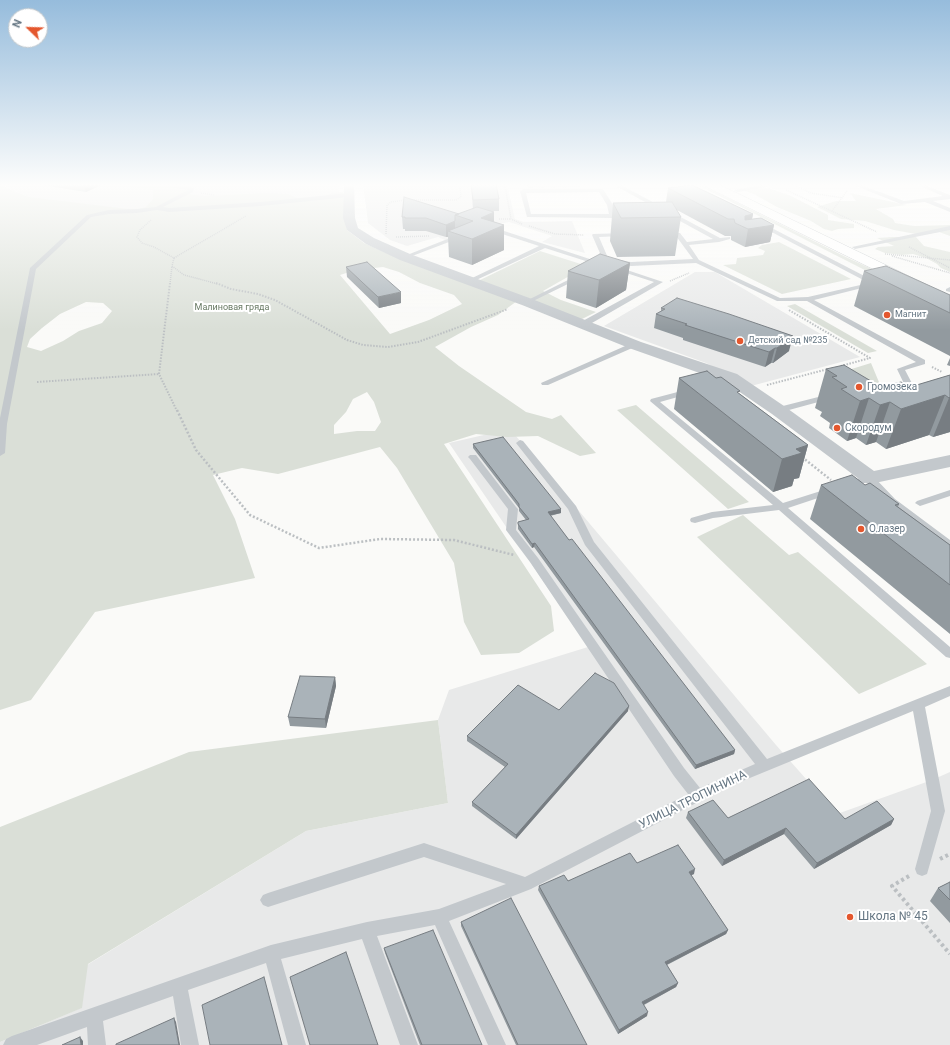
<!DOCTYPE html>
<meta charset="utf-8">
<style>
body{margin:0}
#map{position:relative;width:950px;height:1045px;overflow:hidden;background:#fafaf8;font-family:Roboto,sans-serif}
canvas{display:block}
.north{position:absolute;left:8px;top:8px;width:40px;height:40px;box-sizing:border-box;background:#fff;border:1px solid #c1c8cd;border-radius:50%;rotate:293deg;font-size:11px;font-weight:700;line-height:16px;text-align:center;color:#657683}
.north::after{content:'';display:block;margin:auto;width:14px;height:18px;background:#e4572e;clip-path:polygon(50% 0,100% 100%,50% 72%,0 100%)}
</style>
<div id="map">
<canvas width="950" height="1045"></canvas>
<div class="north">N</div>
</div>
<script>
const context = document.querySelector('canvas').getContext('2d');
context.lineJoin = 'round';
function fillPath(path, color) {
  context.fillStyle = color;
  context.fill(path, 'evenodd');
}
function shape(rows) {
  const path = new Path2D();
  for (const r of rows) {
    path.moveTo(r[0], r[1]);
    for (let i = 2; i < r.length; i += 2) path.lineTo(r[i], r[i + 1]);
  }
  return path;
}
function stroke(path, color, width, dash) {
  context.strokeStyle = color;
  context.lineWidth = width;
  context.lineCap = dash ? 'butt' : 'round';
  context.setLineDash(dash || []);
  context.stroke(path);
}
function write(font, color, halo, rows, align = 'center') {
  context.font = font + ' Roboto,sans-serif';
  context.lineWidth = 4;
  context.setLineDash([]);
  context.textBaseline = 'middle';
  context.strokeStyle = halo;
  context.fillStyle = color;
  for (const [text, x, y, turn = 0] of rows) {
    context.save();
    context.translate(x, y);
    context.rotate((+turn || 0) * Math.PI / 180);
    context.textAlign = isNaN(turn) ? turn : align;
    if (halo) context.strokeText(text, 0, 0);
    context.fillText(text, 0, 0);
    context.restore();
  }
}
fillPath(shape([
 [0,184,340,184,338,202,147,214,29,197],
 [363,184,507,184,515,219,524,222,572,221,585,253,542,242,552,236,509,222,496,225,488,223,445,240,438,237,407,246,390,240,368,223],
 [695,272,715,272,860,357,751,386,706,363,604,326],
 [510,429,776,745,837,814,932,780,950,772,950,1045,0,1045,0,1042,81,1008,87,965,306,831,448,803,438,720,449,690,588,647,449,443]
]), '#e8e9e9');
fillPath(shape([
 [108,184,188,184,189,194,205,196,267,193,288,194,299,199,313,201,332,193,343,192,347,230,364,243,397,258,517,301,498,315,471,327,435,347,459,366,526,412,552,419,561,415,596,453,580,456,538,436,507,437,476,434,444,444,551,606,554,631,519,653,481,655,464,622,454,563,397,468,380,447,278,474,242,468,213,475,235,519,255,578,95,612,31,700,0,710,0,185,29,197,136,210,146,207,153,199,153,190],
 [383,267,399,272,420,283,454,295,462,304,429,320,390,334,340,275,356,270],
 [86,302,103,303,112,311,102,323,79,331,63,341,41,351,27,347,30,339,42,328,60,314],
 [367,392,374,402,381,422,375,431,357,431,334,434,334,425,346,412,353,399],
 [527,184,579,184,580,187,528,188],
 [696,184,700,184,848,258,917,290,902,289],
 [756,186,772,189,791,196,828,215,828,220,854,224,854,228,838,229,832,231,824,229,811,221,777,207,754,194,740,189],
 [850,193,907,205,876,209,893,219,895,223,914,226,950,225,950,236,939,232,921,235,894,230,865,221,841,219,817,207,836,201,856,201],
 [892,237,916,237,924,246,950,252,950,272,941,268,937,264,926,258,913,254,902,255,885,253,875,249,878,247,894,246,877,238],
 [779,242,851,279,782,294,723,265,736,264,737,258,763,255,765,251,758,248,762,245],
 [540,251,587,266,543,291,561,300,596,312,580,320,478,281],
 [795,304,877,351,868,353,787,306],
 [871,363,881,387,861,395,829,376],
 [636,405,749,502,728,509,617,410],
 [743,515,789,555,798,552,927,664,859,694,697,537],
 [438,720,448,803,306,831,88,964,82,1008,0,1042,0,827,189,752]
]), '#dadfd7');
const primary = shape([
 [703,184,718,184,950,296,950,307,705,186,703,184]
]);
stroke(primary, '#b5babe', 1);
stroke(shape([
 [494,184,505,186,511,219,522,224],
 [667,184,675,188],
 [792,184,811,193,843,198],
 [786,190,877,232],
 [201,193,214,195],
 [412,200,456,200,461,197,460,188,462,186,473,184],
 [832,211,847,191],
 [499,219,511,219],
 [151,220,140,230,137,237,142,243,154,247,174,258,172,266,184,275,218,284],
 [529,226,555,234,584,235],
 [386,234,387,205,391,202,405,200],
 [396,237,429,236],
 [909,247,950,268],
 [885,254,950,260],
 [892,256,950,273],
 [174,258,246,216],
 [670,281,689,273],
 [170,284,172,266]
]), '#bbbfc2', 1.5, [1, 1]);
stroke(shape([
 [170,283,159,374,177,411],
 [216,283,231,289,258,294,275,300,347,340,363,345,388,347,418,342,508,309],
 [789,310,870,358,841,366],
 [932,367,942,372],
 [37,382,159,374],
 [767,385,828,369]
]), '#bbbfc2', 2, [1.5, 1.5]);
stroke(shape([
 [177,410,196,450,250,515,319,548,380,539,454,540,514,555],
 [802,457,831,480]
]), '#bbbfc2', 2.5, [2, 2]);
stroke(shape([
 [940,859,950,854],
 [909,876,892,886,950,954]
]), '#bbbfc2', 4, [3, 3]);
fillPath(shape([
 [155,184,170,184,194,188,193,192,163,207,169,208,261,202,349,193,352,195,349,197,261,206,169,212,157,210,137,213,109,214,91,217,36,269,7,424,5,453,0,456,0,418,30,268,87,215,109,210,137,209,156,207,188,190,155,184],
 [612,184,619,184,720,238,730,237,730,239,719,242,689,245,699,260,780,298,808,297,869,283,760,226,760,224,764,224,876,282,877,283,874,285,814,300,925,360,925,364,905,370,917,393,910,397,904,397,904,393,908,392,897,369,916,362,807,301,777,301,696,263,631,266,603,260,592,235,593,234,626,233,626,235,624,236,599,237,608,258,631,262,693,259,676,236,666,236,664,235,664,233,680,233,687,242,713,239,612,184],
 [769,184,782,184,737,192,734,190,769,184],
 [851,184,858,184,904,201,943,196,915,184,922,184,950,195,950,199,933,201,950,208,950,212,925,202,901,204,851,184],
 [523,189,603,189,613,205,615,216,612,218,527,217,520,191,523,189],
 [599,192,607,205,609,214,531,214,526,193,599,192],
 [950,226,950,230,855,249,852,247,950,226],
 [492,227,602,263,603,264,598,265,545,248,472,282,468,282,468,280,539,246,490,230,490,228,492,227],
 [460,234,463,236,462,237,407,258,402,257,460,234],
 [614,267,618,267,663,282,585,327,579,327,579,323,654,282,614,269,614,267],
 [572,278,575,280,574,281,529,303,524,302,572,278],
 [950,287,950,292,946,291,946,289,950,287],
 [632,343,635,343,639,345,548,385,542,385,541,383,632,343],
 [689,389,692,389,692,393,660,402,783,503,827,489,833,489,835,491,833,493,788,508,950,647,950,658,946,657,779,510,713,518,695,523,691,522,690,520,691,518,712,512,773,505,650,401,651,399,689,389],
 [830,394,833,394,833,398,778,413,774,410,775,408,830,394],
 [520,440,523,441,576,506,594,542,767,759,950,686,950,696,925,707,945,811,927,874,922,876,917,874,915,869,931,811,913,711,723,789,531,889,449,921,506,1045,488,1045,435,925,377,936,418,1045,400,1045,362,939,281,959,306,1045,288,1045,266,963,188,990,199,1045,181,1045,173,996,103,1021,106,1045,88,1045,87,1027,37,1045,3,1045,6,1039,12,1036,271,945,367,922,439,909,506,884,424,857,268,907,263,905,260,900,263,895,268,893,424,843,525,877,688,794,674,776,530,562,506,530,508,509,470,459,468,457,470,455,476,455,516,507,518,509,516,530,538,558,684,768,700,788,755,764,585,545,568,509,516,443,520,440],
 [870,475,873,476,895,499,950,540,950,548,946,547,889,503,868,482,847,488,842,485,844,483,870,475],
 [950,490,950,496,920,506,915,503,917,501,950,490]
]), '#c3c8cc');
fillPath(shape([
 [344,184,354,184,355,218,358,228,374,238,410,254,532,299,641,342,737,374,784,406,874,471,950,455,950,467,870,484,863,482,772,414,725,382,629,348,522,305,400,260,366,244,347,230,343,218,344,184]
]), '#c3c8cc');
fillPath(primary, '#fff');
fillPath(shape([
 [42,184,103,184,86,192,42,185],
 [471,184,496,184,499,199,499,211,491,211,494,212,494,221,504,250,472,265,449,257,448,237,446,237,426,231,405,231,405,229,403,229,402,217,459,214,473,209],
 [668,188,753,214,752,219,774,225,770,242,745,247,731,240,731,236,725,236,677,210,681,217,675,256,617,257,610,241,613,203,666,202],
 [630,263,626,290,596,308,566,298,568,271],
 [346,267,401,303,379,308,347,277],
 [864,271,950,295,950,356,854,306],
 [661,308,789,351,773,363,771,363,765,367,683,340,683,338,654,328,656,314,661,311],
 [950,358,950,366,947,365],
 [826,369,881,387,910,387,950,375,950,432,933,437,929,435,886,449,876,442,866,445,856,438,847,441,829,428,830,423,820,416,822,412,815,408],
 [679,378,716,378,740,394,808,445,799,478,794,479,792,486,773,492,674,409],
 [473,444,561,513,550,516,735,750,734,754,695,769,534,547,532,548,518,529,518,522,526,520,519,511,519,508,473,448],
 [821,485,865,485,899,504,898,507,950,545,950,634,810,519],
 [335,677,336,686,326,728,290,726,288,717],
 [559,710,628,711,516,839,472,806,472,802,505,767,467,741,467,736],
 [688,812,728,818,894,819,891,825,814,869,784,834,722,866,686,818],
 [637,863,694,874,691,875,728,930,726,934,667,965,678,983,676,987,644,1005,647,1016,618,1034,538,890,539,886,568,881],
 [950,882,950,923,930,901,938,888],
 [461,922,587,1045,516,1045,461,926],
 [384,948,482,1045,420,1045,385,953]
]), '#929a9f');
fillPath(shape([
 [84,184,103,184,86,192],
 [494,212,494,229,504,225,504,250,472,265,472,239,481,218],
 [753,214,750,229,774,225,770,242,745,247,748,229,743,227,745,216],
 [455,221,455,233,448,231,448,237,446,237,446,225],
 [630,263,626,290,596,308,599,280],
 [401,292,401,303,379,308,378,297],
 [793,336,789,351,773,363,777,348],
 [775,348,771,363,765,367,769,352],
 [945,395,929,435,886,449,901,409],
 [950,397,950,432,933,437,949,398],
 [869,398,856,438,847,441,860,401],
 [890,402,876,442,866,445,880,405],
 [808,445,799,478,794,479,792,486,773,492,782,459,796,449],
 [561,509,561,513,547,516,548,512],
 [535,543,534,547,532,548,532,544],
 [335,677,336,686,326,728,325,719],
 [629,706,628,711,516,839,516,835],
 [735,750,734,754,695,769,696,765],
 [894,819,891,825,814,869,817,863],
 [786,828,784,834,722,866,724,860],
 [695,869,694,874,687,877,689,872],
 [728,930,726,934,664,966,665,962],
 [678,983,676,987,641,1006,642,1002],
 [648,1012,647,1016,618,1034,619,1030],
 [174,1018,176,1022,180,1045,179,1045],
 [80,1037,83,1041,83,1045,81,1045]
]), '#777d82');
const building = shape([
 [471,184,496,184,499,199,473,200,471,184],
 [692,185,753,214,745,216,745,220,761,218,774,225,748,229,735,223,734,219,728,219,668,188,692,185],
 [404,197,459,214,455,215,455,221,446,225,426,218,405,218,405,217,402,217,404,197],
 [672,202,681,217,621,218,613,203,672,202],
 [477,207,494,212,481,218,504,225,472,239,448,231,473,221,455,215,477,207],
 [600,254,630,263,599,280,568,271,600,254],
 [367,262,401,292,378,297,346,267,367,262],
 [886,266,950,295,950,313,864,271,886,266],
 [677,298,729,314,793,336,777,348,775,348,769,352,685,325,687,324,656,314,665,309,661,308,677,298],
 [844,365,881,387,901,382,910,387,950,375,950,397,949,398,945,395,901,409,890,402,880,405,869,398,860,401,841,389,847,387,832,377,837,376,826,369,844,365],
 [707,371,716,378,721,377,740,391,737,392,808,445,796,449,802,453,782,459,679,378,707,371],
 [503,437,561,509,548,512,569,540,572,539,735,750,696,765,535,543,532,544,518,524,518,522,529,519,519,507,519,504,473,444,503,437],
 [852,475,865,485,870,483,899,504,895,505,950,545,950,585,821,485,852,475],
 [595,673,614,683,629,706,516,835,472,802,508,764,467,736,518,685,559,710,595,673],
 [300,676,335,677,325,719,288,717,300,676],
 [809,779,845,819,877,801,894,819,817,863,786,828,724,860,688,812,713,800,728,818,809,779],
 [678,845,695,869,689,872,728,930,665,962,678,983,642,1002,648,1012,619,1030,539,886,564,875,568,881,630,853,637,863,678,845],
 [950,882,950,900,938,888,950,882],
 [511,898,587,1045,518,1045,461,922,511,898],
 [433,930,482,1045,422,1045,384,948,433,930],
 [346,952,378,1045,310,1045,290,977,346,952],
 [264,977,282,1045,210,1045,202,1005,264,977],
 [174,1018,179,1045,116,1045,116,1044,174,1018],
 [80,1037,81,1045,62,1045,80,1037]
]);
fillPath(building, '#aab3b9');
stroke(building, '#777d82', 1);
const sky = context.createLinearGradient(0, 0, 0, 330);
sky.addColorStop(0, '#96bcdc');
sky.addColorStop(0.56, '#fdfdfc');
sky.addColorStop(1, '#fdfdfc00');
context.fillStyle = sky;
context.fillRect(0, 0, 950, 330);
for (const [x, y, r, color] of [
 [887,315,4,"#e4572e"],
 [740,341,4,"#e4572e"],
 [859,387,4,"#e4572e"],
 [837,428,4,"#e4572e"],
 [861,529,4,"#e4572e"],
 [850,917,4,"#e4572e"]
]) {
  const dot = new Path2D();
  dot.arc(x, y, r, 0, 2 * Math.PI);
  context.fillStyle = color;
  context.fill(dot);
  stroke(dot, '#fff', 1.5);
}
write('9px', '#687a64', '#fff', [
 ["Малиновая гряда",232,308]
]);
write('9px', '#657683', '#fff', [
 ["Магнит",895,315],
 ["Детский сад №235",748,341]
], 'left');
write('10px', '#657683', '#fff', [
 ["Громозека",867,387],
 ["Скородум",845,428],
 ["О.лазер",869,529]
], 'left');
write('12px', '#657683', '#fff', [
 ["УЛИЦА ТРОПИНИНА",693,800,-26]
]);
write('12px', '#657683', '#fff', [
 ["Школа № 45",858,917]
], 'left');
</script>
